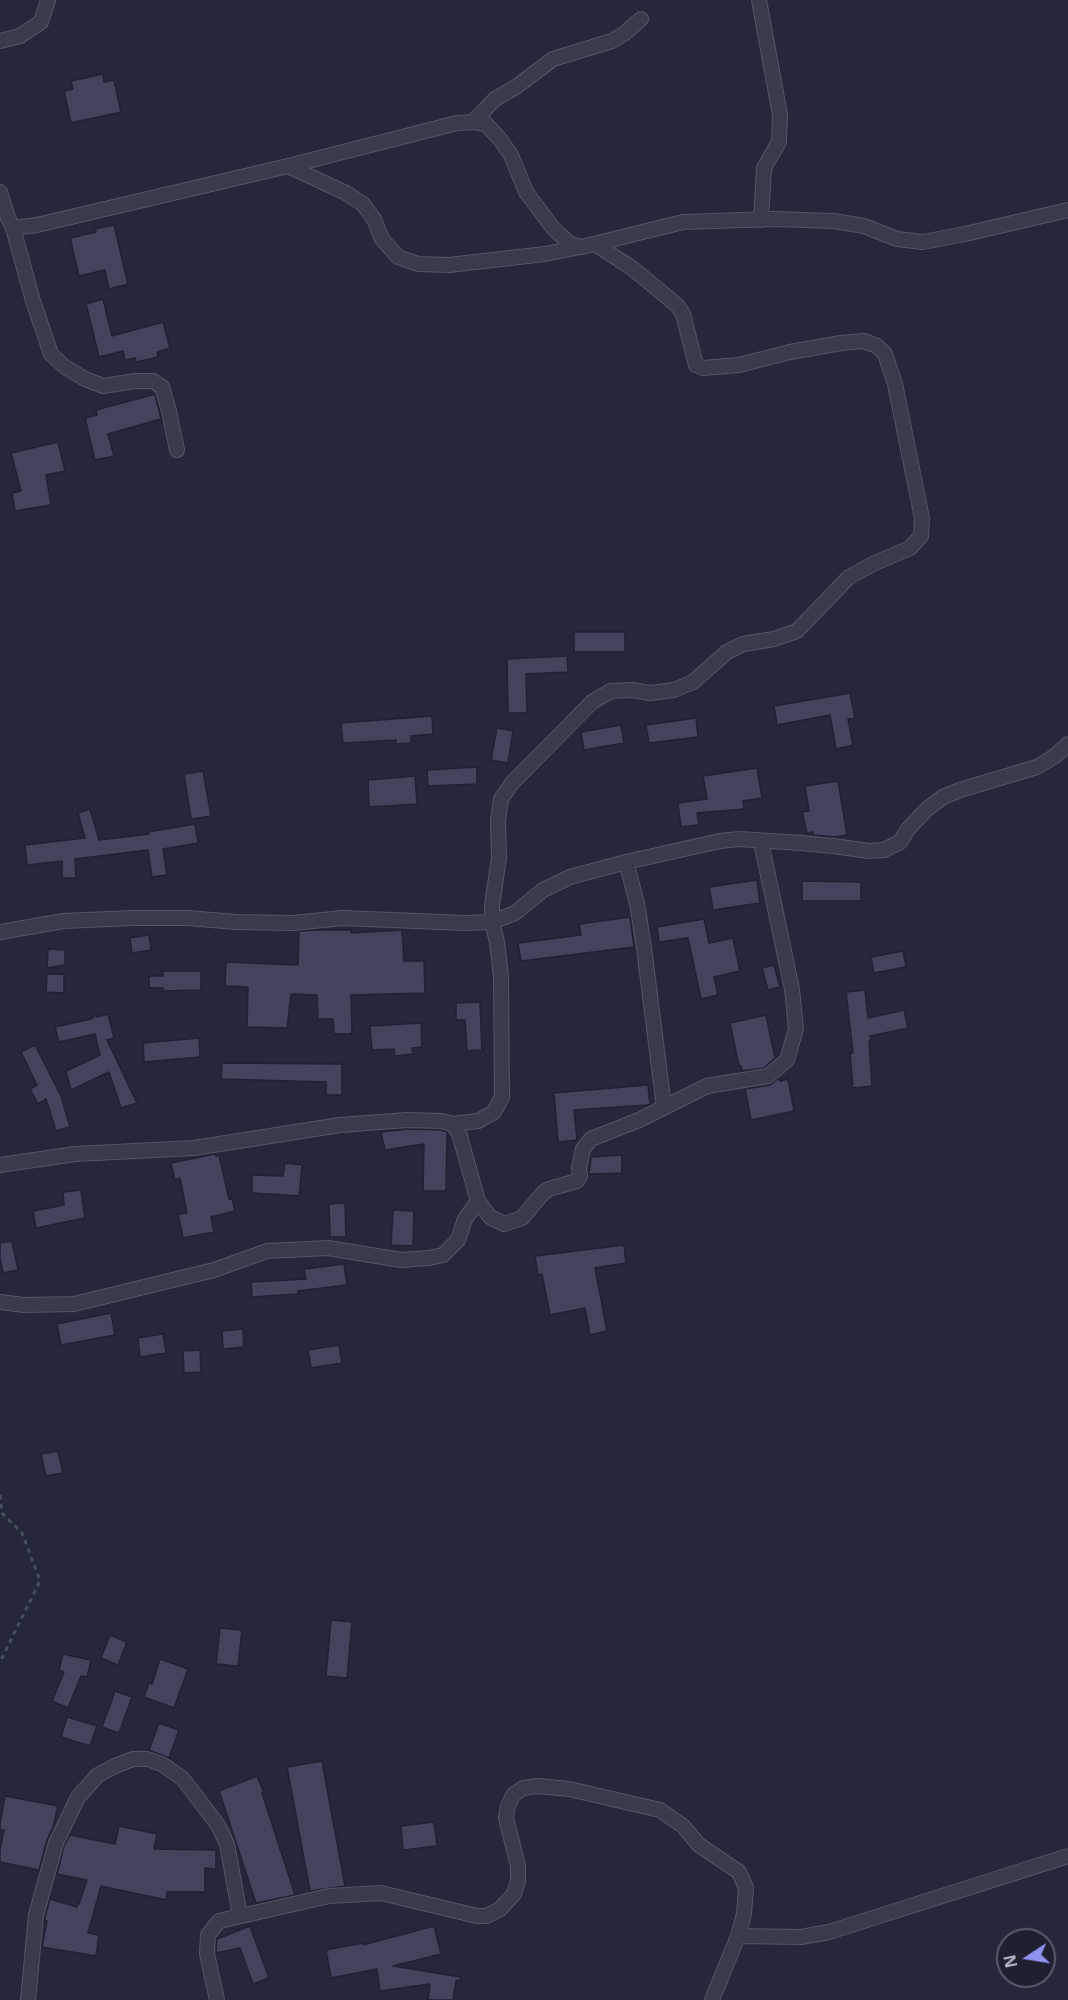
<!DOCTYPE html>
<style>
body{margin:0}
#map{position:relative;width:1068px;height:2000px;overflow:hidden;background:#25273c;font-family:"Noto Sans",sans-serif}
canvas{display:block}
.north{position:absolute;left:996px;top:1928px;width:60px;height:60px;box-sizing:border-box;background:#1e1f31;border:2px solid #5a5b6d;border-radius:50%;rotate:258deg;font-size:16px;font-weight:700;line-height:24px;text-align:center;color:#b5b5c8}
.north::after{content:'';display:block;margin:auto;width:21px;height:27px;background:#9091f1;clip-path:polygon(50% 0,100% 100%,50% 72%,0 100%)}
</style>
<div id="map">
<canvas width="1068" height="2000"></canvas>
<div class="north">N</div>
</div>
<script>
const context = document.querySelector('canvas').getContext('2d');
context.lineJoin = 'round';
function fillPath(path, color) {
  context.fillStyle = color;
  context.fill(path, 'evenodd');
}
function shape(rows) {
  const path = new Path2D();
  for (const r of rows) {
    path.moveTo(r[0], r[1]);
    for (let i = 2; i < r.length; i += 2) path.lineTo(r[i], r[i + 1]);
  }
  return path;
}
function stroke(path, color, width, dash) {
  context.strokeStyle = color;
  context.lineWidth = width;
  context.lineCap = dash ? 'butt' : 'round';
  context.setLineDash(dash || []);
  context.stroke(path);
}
const building = shape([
 [103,74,104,82,114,80,121,112,71,123,64,91,73,89,71,81,103,74],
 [114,225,128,284,109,289,105,270,79,276,70,238,96,232,95,229,114,225],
 [103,299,112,336,163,322,170,348,157,352,158,357,136,362,135,358,125,360,123,351,99,357,86,304,103,299],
 [155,394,161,419,108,434,114,456,95,460,85,418,97,415,96,410,155,394],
 [58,442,65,471,46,475,51,505,15,511,12,493,21,491,11,453,58,442],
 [574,632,625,632,625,652,574,652,574,632],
 [567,656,568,672,526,674,527,713,508,713,507,659,567,656],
 [850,693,855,718,848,719,853,745,836,749,830,715,777,725,774,706,850,693],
 [432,716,433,734,411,736,411,743,396,744,396,740,343,743,341,723,432,716],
 [696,718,698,737,649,743,646,725,696,718],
 [621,725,624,743,584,750,581,732,621,725],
 [497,728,513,731,508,763,491,760,497,728],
 [477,767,477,784,428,786,427,770,477,767],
 [757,768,762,798,743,801,744,809,697,813,699,825,681,827,678,803,707,799,703,776,757,768],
 [203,771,211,816,191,819,184,774,203,771],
 [415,776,417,804,369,807,368,780,415,776],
 [838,781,847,835,836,837,813,835,813,832,807,833,802,812,809,811,805,786,838,781],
 [90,809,99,840,149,834,148,832,195,824,198,843,163,849,167,875,152,877,148,850,75,859,76,878,62,878,62,861,27,865,25,845,85,838,78,813,90,809],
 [757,880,760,903,713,910,709,887,757,880],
 [802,881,861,882,861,901,802,901,802,881],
 [630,917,634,947,521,961,518,943,581,935,579,924,630,917],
 [704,919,709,943,733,938,740,971,714,977,718,995,701,999,688,938,659,942,657,927,704,919],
 [316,930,351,930,351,933,402,930,404,961,424,961,425,993,351,995,352,1034,334,1034,333,1019,318,1019,317,995,291,994,287,1028,247,1027,248,987,225,986,226,962,298,965,299,931,316,930],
 [149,935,151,950,132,953,130,938,149,935],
 [48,949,65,950,65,965,47,968,48,949],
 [903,951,906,967,874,973,871,957,903,951],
 [774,965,780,987,768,990,762,968,774,965],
 [163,971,201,971,201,990,163,991,163,988,149,988,149,976,163,976,163,971],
 [47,974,64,974,64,993,46,992,47,974],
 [865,990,868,1018,904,1010,908,1028,870,1036,871,1041,869,1041,872,1086,853,1088,850,1053,853,1053,846,992,865,990],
 [480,1002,482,1050,467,1051,465,1020,456,1020,456,1003,480,1002],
 [108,1014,114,1038,107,1040,137,1103,121,1108,109,1072,71,1090,66,1071,100,1055,95,1034,59,1042,55,1027,91,1019,96,1015,97,1017,108,1014],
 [766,1015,775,1058,764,1068,742,1071,741,1066,739,1066,730,1023,766,1015],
 [421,1023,422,1047,412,1048,413,1054,395,1056,394,1049,372,1050,370,1026,421,1023],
 [199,1038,200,1057,144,1062,143,1043,199,1038],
 [35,1045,61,1096,70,1127,56,1131,46,1099,38,1104,30,1089,37,1085,21,1052,35,1045],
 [222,1063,342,1064,342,1095,326,1095,326,1082,221,1079,222,1063],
 [779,1078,780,1081,788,1079,794,1111,751,1120,745,1089,770,1085,779,1078],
 [648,1085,650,1105,648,1105,574,1110,577,1140,558,1142,554,1093,648,1085],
 [408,1129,441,1130,447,1132,446,1191,423,1191,424,1144,385,1150,381,1132,408,1129],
 [215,1154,216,1156,219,1155,229,1199,232,1199,235,1211,211,1217,214,1232,183,1238,178,1214,187,1213,180,1178,175,1180,171,1163,215,1154],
 [622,1155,622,1173,589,1174,591,1157,622,1155],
 [285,1163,302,1165,299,1196,252,1193,252,1175,283,1176,285,1163],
 [81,1190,85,1218,36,1228,33,1211,64,1205,63,1192,81,1190],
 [345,1203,346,1237,330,1237,329,1204,345,1203],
 [393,1210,414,1211,413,1246,391,1245,393,1210],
 [12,1241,18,1270,3,1273,0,1258,0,1243,12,1241],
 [624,1245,626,1263,595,1268,607,1331,590,1335,585,1308,550,1315,542,1274,538,1275,535,1256,624,1245],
 [344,1264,347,1285,298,1291,298,1294,252,1297,251,1282,306,1279,304,1269,344,1264],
 [111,1313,115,1335,61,1345,57,1324,111,1313],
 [243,1329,244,1347,223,1349,222,1331,243,1329],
 [163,1334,166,1353,140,1357,138,1338,163,1334],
 [339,1345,342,1363,311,1368,308,1350,339,1345],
 [200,1350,201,1372,184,1373,183,1351,200,1350],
 [58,1451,63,1473,46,1476,41,1454,58,1451],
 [331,1620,352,1622,347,1678,326,1676,331,1620],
 [220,1628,242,1630,238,1666,216,1664,220,1628],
 [110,1635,127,1642,118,1665,101,1658,110,1635],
 [63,1654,91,1660,87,1677,81,1676,68,1708,52,1701,64,1672,59,1670,63,1654],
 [160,1659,188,1669,174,1708,144,1697,149,1683,152,1684,160,1659],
 [115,1691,132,1697,119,1733,102,1727,115,1691],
 [67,1717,97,1726,90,1746,61,1737,67,1717],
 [159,1723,179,1730,169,1758,149,1750,159,1723],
 [322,1761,345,1886,310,1891,287,1767,322,1761],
 [257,1776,264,1793,262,1793,295,1895,256,1903,219,1791,257,1776],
 [5,1796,58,1806,53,1827,47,1840,39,1870,0,1862,0,1850,4,1830,0,1830,0,1824,5,1796],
 [434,1822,437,1846,403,1850,401,1826,434,1822],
 [119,1826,157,1834,154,1849,216,1850,216,1869,205,1868,205,1892,167,1892,166,1900,101,1886,88,1933,99,1935,96,1956,42,1947,47,1921,45,1921,45,1917,50,1899,77,1907,77,1904,79,1904,87,1880,57,1874,64,1846,70,1835,115,1844,119,1826],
 [250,1926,269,1978,253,1984,240,1948,216,1953,216,1951,217,1939,250,1926],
 [434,1926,441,1954,393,1966,461,1977,461,1980,456,1981,453,2000,428,2000,430,1984,380,1991,377,1969,331,1978,326,1950,363,1943,363,1945,434,1926]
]);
fillPath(building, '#42435c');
stroke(building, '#202133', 1.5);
const street = shape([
 [759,0,780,115,779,142,764,168,761,220],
 [0,41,20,36,41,22,48,0],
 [473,122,495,99,516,87,553,59,612,41,625,33,641,19],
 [288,166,346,193,363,204,374,219,382,239,398,257,418,264,449,265,545,254,580,247],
 [0,192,8,218,13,228,33,301,51,354,65,367,85,379,103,386,135,381,153,381,162,387,169,411,177,450],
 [13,228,37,225,288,166,457,123,473,122,486,124,499,138,511,155,526,192,553,228,570,244,582,247,683,222,774,219,834,221,864,226,897,239,923,242,965,234,1068,210],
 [626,862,637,903,644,948,664,1107],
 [0,932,63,921,133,918,188,918,236,922,293,923,343,918,465,923,492,922,515,913,543,890,570,877,626,862,720,841,739,839,801,843,833,846,869,851,884,850,900,842,908,829,927,809,943,797,960,790,1037,767,1055,756,1068,744],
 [452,1124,459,1133,478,1201,490,1217,504,1224,522,1218,543,1193,549,1189,577,1181,580,1176,579,1168,583,1149,591,1139,639,1120,707,1086,768,1076,787,1060,796,1029,792,989,761,842],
 [0,1165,75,1154,194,1148,340,1125,407,1120,442,1121,452,1124,478,1121,494,1112,502,1097,501,977,497,942,492,922,492,905,499,858,498,821,501,799,512,783,592,702,611,691,632,690,650,693,674,690,693,682,727,652,743,644,774,639,797,631,849,577,875,563,910,548,921,536,922,518,895,384,885,354,877,346,864,341,841,343,790,352,739,365,703,368,696,365,683,314,678,306,632,268,595,244],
 [0,1302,24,1305,74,1304,214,1270,267,1251,328,1248,401,1260,429,1258,443,1255,458,1240,465,1219,478,1201],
 [738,1936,801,1937,829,1932,1068,1856],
 [28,2000,36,1915,56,1843,78,1797,98,1775,115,1766,133,1759,147,1759,162,1764,183,1779,218,1825,227,1844,240,1916],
 [217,2000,207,1954,208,1935,219,1921,329,1896,381,1893,477,1916,487,1916,500,1909,514,1894,518,1881,518,1866,506,1818,508,1806,513,1795,523,1788,538,1786,569,1789,660,1810,683,1826,699,1845,739,1872,746,1888,744,1914,738,1936,712,2000]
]);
stroke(street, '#545567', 16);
stroke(shape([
 [0,1495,2,1513,22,1533,40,1581,0,1662]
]), '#45505a', 3, [4.5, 4.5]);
stroke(street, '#393a4c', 14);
</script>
